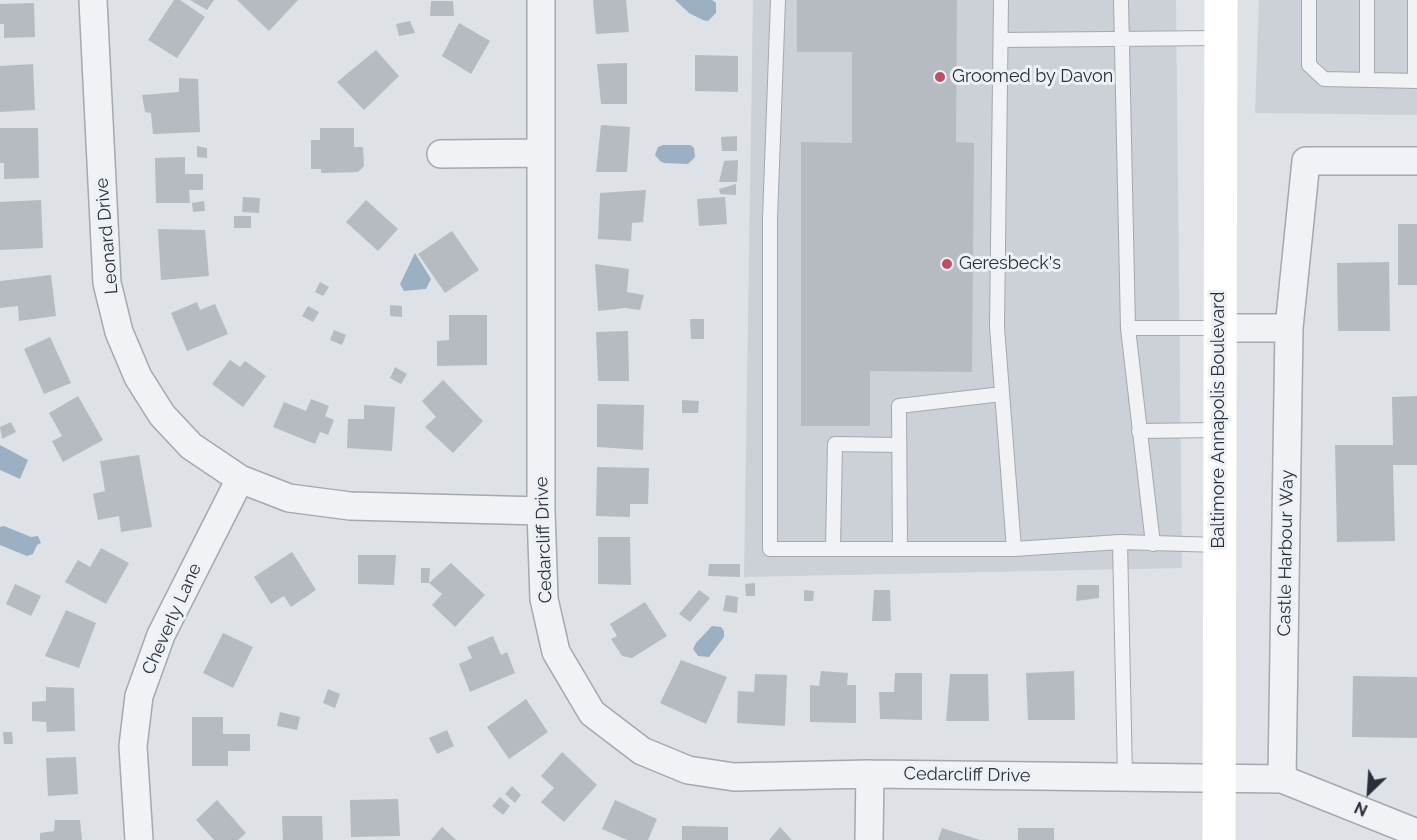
<!DOCTYPE html>
<style>
body{margin:0}
#map{position:relative;width:1417px;height:840px;overflow:hidden;background:#dee1e6;font-family:Raleway,sans-serif}
canvas{display:block}
.north{position:absolute;left:1339px;top:762px;width:60px;height:60px;-webkit-text-stroke:4px #edf0f4;paint-order:stroke;rotate:205deg;font-size:16px;font-weight:700;line-height:24px;text-align:center;color:#29303b}
.north::after{content:'';display:block;margin:auto;width:21px;height:27px;background:#29303b;clip-path:polygon(50% 0,100% 100%,50% 72%,0 100%)}
</style>
<div id="map">
<canvas width="1417" height="840"></canvas>
<div class="north">N</div>
</div>
<script>
const context = document.querySelector('canvas').getContext('2d');
context.lineJoin = 'round';
function fillPath(path, color) {
  context.fillStyle = color;
  context.fill(path, 'evenodd');
}
function shape(rows) {
  const path = new Path2D();
  for (const r of rows) {
    path.moveTo(r[0], r[1]);
    for (let i = 2; i < r.length; i += 2) path.lineTo(r[i], r[i + 1]);
  }
  return path;
}
function stroke(path, color, width, dash) {
  context.strokeStyle = color;
  context.lineWidth = width;
  context.lineCap = dash ? 'butt' : 'round';
  context.setLineDash(dash || []);
  context.stroke(path);
}
function write(font, color, halo, rows, align = 'center') {
  context.font = font + ' Raleway,sans-serif';
  context.lineWidth = 6;
  context.setLineDash([]);
  context.textBaseline = 'middle';
  context.strokeStyle = halo;
  context.fillStyle = color;
  for (const [text, x, y, turn = 0] of rows) {
    context.save();
    context.translate(x, y);
    context.rotate((+turn || 0) * Math.PI / 180);
    context.textAlign = isNaN(turn) ? turn : align;
    if (halo) context.strokeText(text, 0, 0);
    context.fillText(text, 0, 0);
    context.restore();
  }
}
fillPath(shape([
 [753,0,1176,0,1182,568,744,577],
 [1259,0,1417,0,1417,115,1255,113]
]), '#ccd0d7');
fillPath(shape([
 [675,0,712,0,716,3,716,13,708,21,703,20,689,13],
 [663,145,690,145,694,148,695,157,688,164,664,163,660,161,655,155,658,147],
 [415,253,431,279,426,289,404,291,400,284],
 [0,445,28,460,20,479,0,470],
 [4,526,31,537,38,536,41,543,37,545,33,554,27,556,0,545,0,527],
 [712,626,721,627,724,631,724,637,709,657,698,656,693,649,696,643]
]), '#9cb0c3');
fillPath(shape([
 [174,0,180,0,205,17,177,58,148,40],
 [190,0,214,0,207,10],
 [237,0,298,0,269,31],
 [593,0,626,0,629,32,596,34],
 [797,0,957,0,956,142,974,143,972,372,870,371,870,426,801,426,801,142,852,143,852,52,797,52],
 [431,1,453,1,454,16,430,16],
 [34,3,35,37,4,38,4,24,0,24,0,4],
 [410,21,415,33,399,36,396,24],
 [459,23,490,41,471,74,442,56],
 [376,50,399,76,364,110,337,82],
 [695,55,738,56,738,92,695,91],
 [627,63,627,104,601,104,597,64],
 [33,64,35,110,0,112,0,66],
 [179,78,198,79,200,132,153,134,151,113,145,112,142,95,179,92],
 [601,125,630,127,627,172,596,172],
 [0,128,38,128,39,178,4,179,4,163,0,163],
 [320,128,354,128,354,147,363,147,364,166,358,172,321,173,321,169,311,169,311,140,320,140],
 [737,136,737,151,722,151,721,137],
 [197,146,207,148,207,158,197,157],
 [185,157,185,174,203,174,203,190,189,190,190,203,156,203,155,158],
 [738,160,737,182,719,182,724,161],
 [736,184,736,195,720,194,719,189],
 [646,190,643,222,632,223,631,241,598,239,600,193],
 [243,197,260,198,259,213,242,212],
 [725,197,727,224,699,226,697,199],
 [41,200,43,248,0,250,0,202],
 [366,200,398,229,378,251,346,222],
 [204,201,205,211,193,212,192,203],
 [234,216,251,216,251,228,234,228],
 [1398,224,1417,224,1417,285,1398,285],
 [158,229,205,230,209,276,161,280],
 [452,231,479,270,445,293,418,254],
 [1389,262,1390,331,1338,331,1337,263],
 [595,264,629,269,627,292,644,295,640,310,625,308,598,311],
 [51,275,56,316,19,321,18,306,0,308,0,281],
 [320,282,329,287,323,296,315,292],
 [197,302,200,310,215,304,228,334,187,351,171,313],
 [390,305,402,306,402,317,390,316],
 [308,306,319,312,313,322,302,316],
 [449,315,487,315,487,365,437,366,437,341,449,340],
 [690,319,704,319,704,339,691,339],
 [334,330,346,335,342,345,330,340],
 [628,331,629,381,598,381,596,332],
 [50,337,71,383,44,394,24,349],
 [230,360,240,367,245,361,266,376,243,407,212,384],
 [395,367,407,374,401,384,390,378],
 [443,380,483,421,453,453,425,427,436,417,422,401],
 [78,396,103,440,63,462,52,441,62,436,49,413],
 [1417,396,1417,465,1393,465,1395,541,1337,542,1335,445,1393,445,1392,397],
 [311,399,329,406,325,416,334,420,328,435,320,432,315,444,273,427,284,402,306,411],
 [682,400,699,401,698,413,682,413],
 [597,404,644,405,643,450,597,447],
 [364,405,395,407,392,451,347,448,348,419,364,419],
 [11,422,16,432,2,439,0,427],
 [139,455,152,527,121,532,119,516,98,520,93,494,105,491,100,461],
 [597,467,649,468,648,504,630,504,630,517,596,516],
 [598,537,630,537,631,585,598,584],
 [101,548,129,563,106,604,65,582,78,560,90,567],
 [292,552,316,590,291,607,284,596,271,604,254,577],
 [358,555,396,555,394,585,358,584],
 [451,563,485,595,455,627,432,605,442,594,429,583],
 [709,564,740,564,740,577,708,576],
 [421,568,430,568,429,583,421,583],
 [755,583,755,596,746,596,745,584],
 [15,584,41,596,31,616,6,604],
 [1077,585,1099,585,1099,598,1076,601],
 [699,590,710,598,690,622,679,614],
 [804,590,814,591,813,601,804,601],
 [874,590,890,590,891,621,872,621],
 [726,595,738,597,737,613,723,611],
 [645,602,667,636,632,658,622,656,611,639,617,636,610,624],
 [66,610,96,623,79,668,45,656],
 [223,633,253,647,233,688,203,673],
 [493,636,501,655,507,652,515,673,470,692,459,664,472,658,467,647],
 [681,660,727,677,706,724,660,703],
 [821,671,848,673,847,685,856,685,856,723,810,722,810,685,819,686],
 [1074,671,1075,720,1028,720,1026,673],
 [895,673,922,673,922,720,880,719,879,692,894,692],
 [755,674,787,675,785,726,737,723,738,691,754,692],
 [950,674,988,674,989,721,946,721],
 [1353,676,1417,677,1417,738,1352,737],
 [46,687,74,688,75,731,47,732,46,722,32,721,32,702,46,701],
 [328,689,340,694,335,708,323,703],
 [526,699,548,732,509,759,487,727],
 [280,712,300,717,297,730,277,726],
 [192,717,223,717,223,734,250,734,250,751,228,751,228,766,192,766],
 [447,730,454,746,437,754,429,738],
 [3,732,12,732,13,744,4,744],
 [562,752,597,785,564,822,541,802,554,788,541,776],
 [76,757,78,794,48,796,46,758],
 [512,786,521,795,515,803,505,794],
 [500,797,510,806,503,815,492,806],
 [398,799,400,836,351,837,350,800],
 [217,800,246,833,238,840,214,840,196,820],
 [615,800,657,819,648,840,627,840,602,829],
 [282,816,322,816,323,840,283,840],
 [55,820,80,820,82,840,40,840,40,833,54,831],
 [682,826,728,827,728,840,682,840],
 [442,827,456,840,431,840],
 [780,827,792,840,769,840],
 [942,828,980,840,938,840],
 [1018,828,1054,828,1054,840,1018,840]
]), '#b6bbc2');
const service = shape([
 [778,0,770,219,770,549,1014,549,1120,542,1125,777],
 [1001,0,997,327,1014,549],
 [1121,0,1128,328,1153,544],
 [1309,0,1309,65,1324,79,1417,81],
 [1367,0,1367,80],
 [1415,0,1415,81],
 [1001,40,1221,38],
 [1128,328,1219,328],
 [1139,431,1219,430],
 [1120,542,1219,545],
 [833,549,835,444,899,445],
 [900,549,899,406,1002,394]
]);
const minor = shape([
 [93,0,107,283,119,332,138,377,162,415,191,446,240,479,289,498,350,506,541,511],
 [541,0,541,511,544,599,556,652,592,713,642,751,688,770,734,777,870,774,1282,779,1417,833],
 [441,154,540,153],
 [1219,328,1289,328],
 [1282,779,1289,328,1306,161,1417,161],
 [139,840,133,746,139,696,161,635,240,479],
 [869,840,870,774]
]);
stroke(service, '#a4a8af', 16);
stroke(minor, '#a4a8af', 30);
stroke(service, '#f0f2f5', 14);
stroke(minor, '#f0f2f5', 27);
stroke(shape([
 [1219,840,1221,0]
]), '#fff', 33);
for (const [x, y, r, color] of [
 [940,77,6,"#c04e61"],
 [947,264,6,"#c04e61"]
]) {
  const dot = new Path2D();
  dot.arc(x, y, r, 0, 2 * Math.PI);
  context.fillStyle = color;
  context.fill(dot);
  stroke(dot, '#edf0f4', 2);
}
write('18px', '#29303b', '#edf0f4', [
 ["Groomed by Davon",952,77],
 ["Geresbeck's",959,264]
], 'left');
write('18px', '#29303b', '#edf0f4', [
 ["Leonard Drive",107,236,-95],
 ["Baltimore Annapolis Boulevard",1219,420,-90],
 ["Cedarcliff Drive",544,540,-92],
 ["Castle Harbour Way",1286,553,-89],
 ["Cheverly Lane",172,619,-66],
 ["Cedarcliff Drive",967,775,1]
]);
</script>
